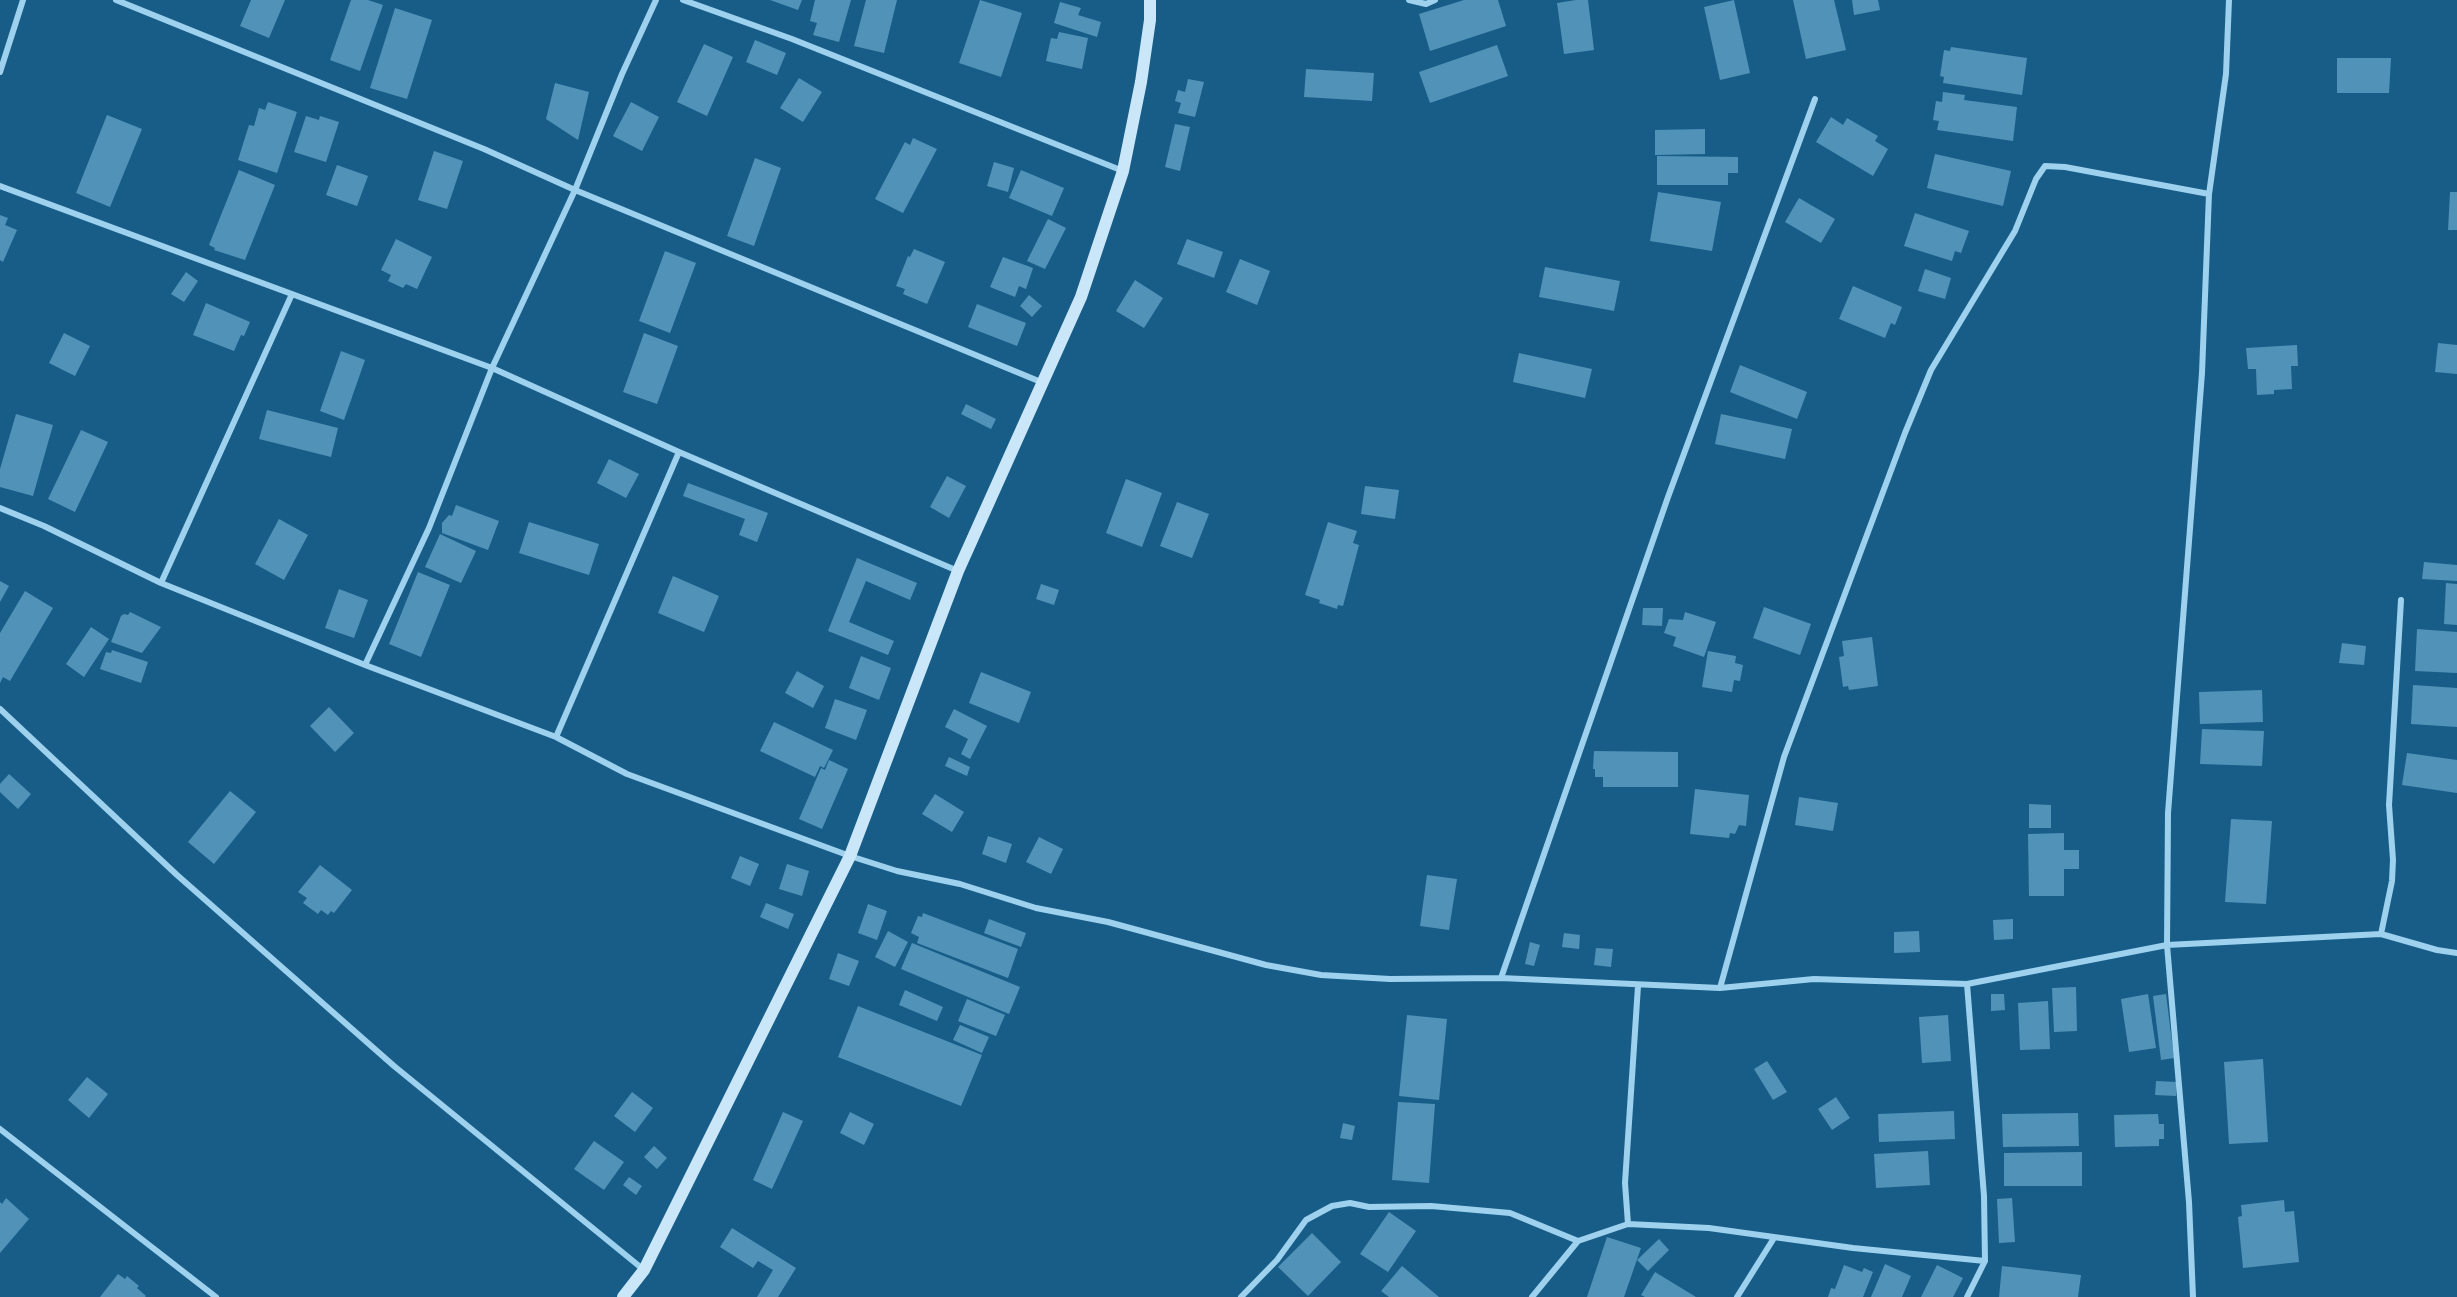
<!DOCTYPE html>
<style>
body{margin:0}
canvas{display:block;background:#175d87}
</style>
<canvas width="2457" height="1297"></canvas>
<script>
const context = document.querySelector('canvas').getContext('2d');
context.lineJoin = 'round';
function fillPath(path, color) {
  context.fillStyle = color;
  context.fill(path, 'evenodd');
}
function shape(rows) {
  const path = new Path2D();
  for (const r of rows) {
    path.moveTo(r[0], r[1]);
    for (let i = 2; i < r.length; i += 2) path.lineTo(r[i], r[i + 1]);
  }
  return path;
}
function stroke(path, color, width, dash) {
  context.strokeStyle = color;
  context.lineWidth = width;
  context.lineCap = dash ? 'butt' : 'round';
  context.setLineDash(dash || []);
  context.stroke(path);
}
fillPath(shape([
 [251,0,285,0,269,38,240,26],
 [351,0,368,0,383,5,360,71,330,60],
 [770,0,802,0,798,10],
 [815,0,851,0,839,42,813,35,817,23,810,21],
 [866,0,897,0,884,53,854,46],
 [980,0,1022,13,1001,77,959,63],
 [1464,0,1498,0,1506,26,1430,51,1419,14],
 [1576,0,1588,0,1594,50,1564,54,1557,3],
 [1734,0,1750,73,1720,80,1704,7],
 [1793,0,1834,0,1846,50,1806,59],
 [1852,0,1878,0,1880,10,1854,15],
 [1060,2,1081,8,1078,15,1101,22,1097,37,1054,23],
 [395,8,432,20,407,99,370,88],
 [1059,32,1088,38,1082,69,1046,61,1051,38,1057,39],
 [755,40,786,53,777,75,746,62],
 [704,44,733,57,707,116,677,102],
 [1497,45,1508,76,1430,103,1419,72],
 [1951,47,2027,58,2022,95,1943,83,1944,77,1940,76,1944,50,1950,51],
 [2337,58,2391,58,2389,93,2337,93],
 [1306,69,1374,73,1372,101,1304,97],
 [799,78,822,92,803,122,780,108],
 [1188,79,1204,82,1195,117,1178,113,1181,103,1175,101,1178,90,1185,92],
 [555,83,589,92,578,140,546,119],
 [1943,92,1965,95,1964,100,2017,107,2013,141,1937,130,1939,121,1933,120,1936,101,1942,102],
 [268,102,297,112,277,173,238,160,249,125,254,126,259,108,265,110],
 [631,102,659,117,642,151,613,136],
 [107,115,142,129,110,207,76,193],
 [306,116,319,120,320,116,339,122,326,162,294,152],
 [1831,117,1843,125,1847,118,1878,136,1875,141,1888,149,1873,176,1816,142],
 [1175,124,1190,127,1180,171,1165,167],
 [1705,129,1705,154,1655,155,1655,130],
 [913,138,937,149,903,213,875,199,905,142,910,145],
 [434,151,463,161,447,209,418,200],
 [1935,154,2011,171,2003,206,1927,188],
 [1657,156,1738,157,1738,173,1728,173,1728,185,1657,185],
 [755,158,781,168,754,246,727,236],
 [994,162,1014,168,1008,192,987,186],
 [337,165,368,176,357,206,326,195],
 [239,170,275,185,245,260,214,250,215,248,209,245],
 [1021,170,1064,188,1052,216,1009,198],
 [1658,192,1721,202,1712,251,1650,241],
 [2450,192,2457,192,2457,230,2448,230],
 [1799,198,1835,219,1821,243,1785,222],
 [1915,213,1969,231,1961,253,1955,251,1952,261,1904,246],
 [0,215,8,218,5,225,17,230,3,262,0,260],
 [1048,219,1066,228,1045,269,1027,261],
 [396,239,432,257,417,289,406,284,403,288,388,281,391,275,381,270],
 [1187,239,1223,252,1214,278,1177,264],
 [914,249,945,262,927,304,903,294,905,289,896,286,908,256,910,257],
 [665,251,696,263,670,333,639,321],
 [1003,257,1033,268,1026,289,1019,286,1015,297,990,287],
 [1240,259,1270,271,1257,305,1226,292],
 [1545,267,1620,281,1614,311,1539,297],
 [1925,269,1951,278,1945,299,1918,291],
 [186,272,198,281,184,302,171,294],
 [1135,280,1163,298,1144,328,1116,311],
 [1853,286,1902,307,1895,325,1891,323,1885,338,1839,319],
 [1029,295,1042,306,1032,317,1020,306],
 [206,303,250,322,244,336,241,335,234,351,193,335],
 [977,304,1026,323,1017,346,968,327],
 [64,333,90,346,75,376,49,363],
 [644,333,678,346,657,404,623,392],
 [2438,343,2457,345,2457,374,2435,372],
 [2297,345,2298,366,2291,366,2292,389,2274,390,2274,394,2257,395,2256,369,2248,369,2246,348],
 [341,351,365,360,344,420,320,411],
 [1519,353,1592,369,1585,398,1513,382],
 [1740,365,1807,392,1797,419,1730,392],
 [966,404,996,419,991,429,961,414],
 [267,410,338,428,331,457,259,439],
 [16,414,53,425,33,496,0,487,0,469],
 [1721,414,1792,429,1785,459,1715,444],
 [81,430,108,442,75,512,48,499],
 [609,459,639,474,626,498,597,483],
 [947,476,966,486,949,518,930,507],
 [1126,479,1162,493,1142,547,1106,533],
 [688,483,768,513,757,542,739,535,745,519,683,496],
 [1365,486,1399,490,1395,519,1361,514],
 [1177,502,1209,514,1192,558,1160,546],
 [456,505,499,521,488,550,442,533,442,523,449,515,452,516],
 [279,519,308,535,284,580,255,564],
 [529,522,599,544,589,575,519,553],
 [1328,522,1357,531,1353,543,1359,545,1343,606,1338,605,1337,609,1319,603,1320,600,1305,595],
 [440,534,476,551,461,583,425,567],
 [857,558,917,583,910,600,866,581,849,622,894,641,888,655,828,631],
 [2424,562,2457,565,2457,581,2422,579],
 [418,572,450,585,421,657,389,644],
 [673,576,719,596,704,632,658,613],
 [0,581,9,586,0,602],
 [2446,583,2457,584,2457,625,2444,624],
 [1041,584,1059,590,1054,605,1036,599],
 [339,589,368,600,354,638,325,628],
 [25,591,53,608,10,681,3,677,0,683,0,633],
 [1764,607,1811,624,1800,655,1753,638],
 [1643,608,1663,608,1662,626,1642,625],
 [130,612,161,627,142,653,111,642,121,616,124,614,128,615],
 [1685,612,1716,622,1704,657,1673,646,1676,637,1664,633,1669,619,1683,620],
 [91,627,109,639,84,677,66,664],
 [2417,629,2457,632,2457,673,2415,671],
 [1872,637,1878,686,1849,690,1848,686,1843,687,1839,657,1844,656,1842,641],
 [2342,643,2366,646,2364,665,2339,663],
 [112,650,148,662,141,683,100,669,106,652,111,653],
 [1708,651,1736,656,1735,663,1743,665,1740,681,1734,680,1732,692,1702,687],
 [861,656,891,668,879,700,849,688],
 [797,671,824,686,813,708,785,693],
 [981,672,1031,692,1019,723,969,703],
 [2413,685,2457,688,2457,727,2411,724],
 [2262,690,2263,722,2200,724,2199,692],
 [835,699,867,710,856,740,825,728],
 [329,707,354,733,335,752,310,726],
 [954,709,987,726,970,759,961,754,968,739,945,727],
 [774,722,833,750,824,768,820,766,815,777,760,751],
 [2202,729,2264,731,2262,766,2200,764],
 [1594,751,1678,752,1678,787,1603,787,1603,777,1595,777,1595,769,1593,769],
 [2407,753,2457,760,2457,793,2402,785],
 [949,757,970,767,967,776,945,766],
 [829,760,848,769,822,829,799,819,821,768,825,770],
 [9,774,31,794,18,809,0,792,0,784],
 [1695,789,1749,795,1746,826,1739,825,1735,834,1730,833,1729,838,1690,834],
 [230,791,256,812,214,864,188,842],
 [935,794,964,812,952,832,922,814],
 [1799,797,1838,803,1833,831,1795,825],
 [2029,804,2051,805,2051,828,2029,828],
 [2231,819,2272,821,2266,904,2225,902],
 [2064,833,2064,850,2079,850,2079,869,2064,869,2064,896,2029,896,2028,834],
 [988,836,1012,844,1006,863,982,854],
 [1039,837,1063,849,1051,874,1026,862],
 [740,856,759,864,750,886,731,878],
 [787,864,809,871,802,896,779,889],
 [320,865,352,890,334,913,331,911,328,915,321,910,318,914,303,903,307,898,298,892],
 [1427,875,1457,879,1449,930,1420,926],
 [766,903,794,914,788,929,760,917],
 [868,904,887,911,877,940,858,933],
 [923,913,1018,949,1008,978,917,943,919,937,911,933,918,916,922,917],
 [989,919,1026,933,1021,947,984,933],
 [2013,919,2013,939,1994,940,1993,920],
 [888,931,908,942,895,967,875,957],
 [1919,931,1920,952,1894,953,1894,932],
 [1564,933,1580,935,1579,949,1562,947],
 [1530,942,1540,945,1534,966,1525,964],
 [912,943,1020,987,1009,1014,901,969],
 [1596,948,1613,949,1611,967,1594,965],
 [838,953,859,961,849,986,829,979],
 [2076,987,2077,1031,2054,1032,2052,988],
 [905,990,943,1007,937,1021,899,1005],
 [1991,994,2004,994,2005,1010,1991,1011],
 [2148,994,2156,1048,2129,1052,2121,999],
 [2166,994,2174,1058,2161,1060,2153,996],
 [967,999,1005,1015,996,1036,958,1021],
 [2048,1001,2050,1049,2020,1050,2018,1003],
 [858,1006,982,1055,961,1106,838,1057],
 [1407,1015,1447,1019,1439,1100,1399,1096],
 [1948,1015,1951,1061,1922,1063,1919,1017],
 [960,1025,989,1037,982,1053,953,1040],
 [2263,1059,2268,1142,2229,1144,2224,1062],
 [1767,1061,1787,1092,1773,1100,1754,1069],
 [87,1077,108,1094,89,1118,68,1100],
 [2156,1081,2177,1082,2176,1096,2155,1095],
 [632,1092,653,1108,635,1132,614,1116],
 [1836,1097,1850,1118,1832,1130,1818,1109],
 [1398,1102,1435,1104,1429,1183,1392,1180],
 [1954,1111,1955,1139,1879,1142,1878,1114],
 [783,1112,803,1121,772,1189,753,1180],
 [850,1112,874,1124,864,1145,840,1133],
 [2078,1113,2079,1146,2003,1147,2002,1114],
 [2158,1114,2159,1124,2164,1124,2164,1139,2159,1139,2159,1146,2115,1147,2114,1115],
 [1343,1123,1355,1126,1352,1140,1340,1138],
 [594,1141,624,1162,604,1190,574,1169],
 [654,1146,667,1158,657,1169,644,1157],
 [1928,1151,1930,1185,1876,1188,1874,1154],
 [2082,1152,2082,1186,2004,1186,2004,1153],
 [629,1177,642,1186,636,1195,623,1185],
 [6,1198,29,1219,0,1253,0,1202,2,1204],
 [2012,1198,2015,1242,1999,1243,1997,1199],
 [2284,1200,2285,1212,2294,1211,2299,1262,2243,1268,2238,1217,2242,1216,2241,1205],
 [1389,1212,1416,1231,1388,1272,1360,1254],
 [732,1228,796,1268,778,1297,757,1297,773,1270,758,1261,753,1268,720,1247],
 [1312,1233,1341,1262,1308,1296,1278,1267],
 [1607,1237,1641,1248,1624,1297,1587,1297],
 [1659,1239,1669,1250,1648,1271,1637,1260],
 [1885,1264,1911,1276,1902,1297,1871,1297],
 [1844,1265,1862,1272,1864,1268,1873,1272,1863,1297,1828,1297,1831,1288,1835,1289],
 [1937,1265,1963,1278,1953,1297,1921,1297],
 [1402,1266,1439,1297,1389,1297,1381,1291],
 [2002,1266,2081,1275,2078,1297,1999,1297],
 [1655,1272,1696,1297,1645,1297,1641,1295],
 [118,1274,125,1279,127,1276,139,1286,137,1288,146,1296,145,1297,100,1297]
]), '#5192b8');
stroke(shape([
 [116,0,484,149,575,190,1041,382],
 [683,0,792,39,1123,171],
 [1409,0,1426,4,1435,0],
 [0,72,23,0],
 [0,186,492,368,679,452,958,571],
 [0,508,44,526,161,583,365,665,556,737,627,774,850,856,897,871,960,884,1036,908,1108,922,1266,965,1321,975,1390,979,1501,978,1720,988,1814,979,1967,984,2167,945,2381,934,2437,950,2457,953],
 [161,583,292,294],
 [365,665,429,528,492,368,575,190,622,74,656,0],
 [0,709,177,875,394,1066,644,1270],
 [556,737,679,452],
 [2381,934,2392,881,2393,860,2389,805,2401,600],
 [1501,978,1668,497,1815,99],
 [1967,984,1984,1196,1985,1261,1967,1297],
 [1720,988,1784,757,1905,433,1931,370,2015,231,2036,179,2045,166,2065,167,2209,194],
 [0,1129,216,1297],
 [1628,1224,1625,1183,1638,986],
 [1241,1297,1277,1260,1306,1220,1332,1206,1350,1203,1369,1207,1431,1206,1510,1213,1578,1241,1628,1224,1709,1228,1853,1248,1985,1261],
 [1532,1297,1578,1241],
 [1737,1297,1774,1238],
 [2193,1297,2189,1202,2167,945,2168,813,2202,373,2209,194,2226,74,2229,0]
]), '#9dd1ee', 6);
stroke(shape([
 [623,1297,644,1270,850,856,958,571,1081,297,1123,171,1141,82,1150,20,1150,0]
]), '#cae7fa', 12);
</script>
